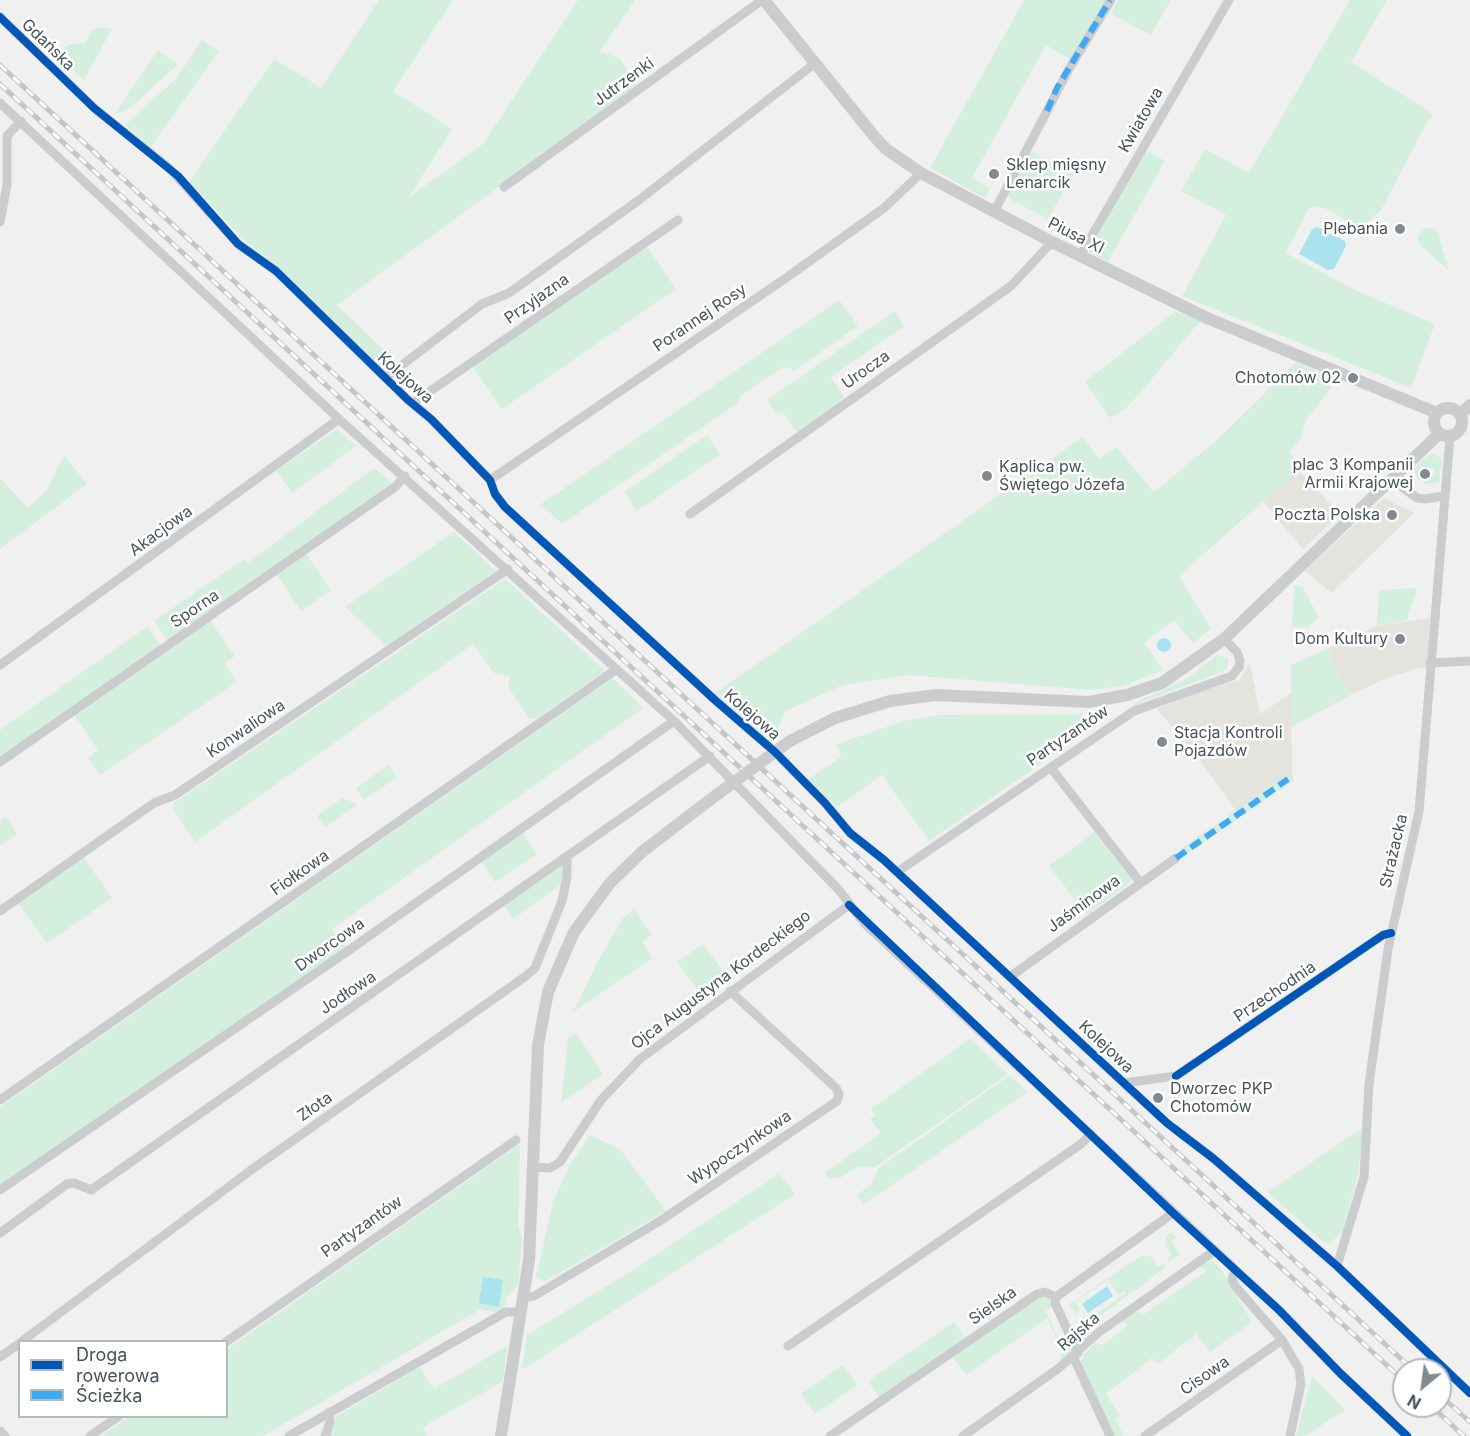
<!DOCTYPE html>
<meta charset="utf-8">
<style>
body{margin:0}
#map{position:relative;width:1470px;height:1436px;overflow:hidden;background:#f0f0f0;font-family:Inter,sans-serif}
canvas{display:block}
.legend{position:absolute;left:18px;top:1340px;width:210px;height:78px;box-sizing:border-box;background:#fff;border:2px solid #b5babe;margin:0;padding:8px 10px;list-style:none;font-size:18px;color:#47535c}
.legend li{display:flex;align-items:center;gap:12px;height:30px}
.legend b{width:30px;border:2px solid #b5babe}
.north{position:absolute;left:1392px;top:1358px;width:60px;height:60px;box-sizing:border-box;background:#fff;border:2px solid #b5babe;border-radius:50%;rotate:209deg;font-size:16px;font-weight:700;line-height:24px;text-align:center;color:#47535c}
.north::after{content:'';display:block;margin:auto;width:21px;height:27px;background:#828a90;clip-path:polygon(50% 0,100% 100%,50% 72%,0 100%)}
</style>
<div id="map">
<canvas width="1470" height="1436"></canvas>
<ul class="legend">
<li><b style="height:8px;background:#0057b8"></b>Droga rowerowa</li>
<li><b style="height:8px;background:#3fa9f5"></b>Ścieżka</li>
</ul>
<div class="north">N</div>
</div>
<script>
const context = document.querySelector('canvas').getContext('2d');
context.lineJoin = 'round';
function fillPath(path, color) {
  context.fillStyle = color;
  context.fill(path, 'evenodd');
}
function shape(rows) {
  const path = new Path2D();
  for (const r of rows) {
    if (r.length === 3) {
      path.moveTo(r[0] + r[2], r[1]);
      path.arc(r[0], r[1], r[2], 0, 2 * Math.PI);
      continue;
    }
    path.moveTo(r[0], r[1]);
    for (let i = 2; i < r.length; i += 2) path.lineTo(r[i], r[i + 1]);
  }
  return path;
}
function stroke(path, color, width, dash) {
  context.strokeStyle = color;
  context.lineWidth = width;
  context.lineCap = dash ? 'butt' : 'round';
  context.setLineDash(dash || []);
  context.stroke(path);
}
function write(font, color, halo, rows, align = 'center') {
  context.font = font + ' Inter,sans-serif';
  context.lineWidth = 5;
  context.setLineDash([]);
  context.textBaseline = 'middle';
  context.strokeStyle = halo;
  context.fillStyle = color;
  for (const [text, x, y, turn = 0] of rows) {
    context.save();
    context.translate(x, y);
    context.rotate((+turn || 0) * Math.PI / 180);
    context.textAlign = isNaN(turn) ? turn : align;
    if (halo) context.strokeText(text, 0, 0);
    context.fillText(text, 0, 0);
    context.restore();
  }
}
fillPath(shape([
 [1298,470,1340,514,1303,549,1263,501],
 [1384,498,1414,513,1332,593,1304,571],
 [1430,618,1426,669,1418,668,1382,680,1351,695,1330,659,1331,647,1377,626],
 [1250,663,1260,714,1291,693,1292,772,1236,811,1200,760,1157,709,1184,697,1239,680]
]), '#e5e3de');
fillPath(shape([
 [379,0,453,0,393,91,452,129,408,198,483,144,578,0,635,0,600,51,620,59,637,86,337,305,398,364,386,374,294,281,242,238,189,182,274,59,321,88],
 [1024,0,1107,0,1070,59,1046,45,972,178,990,189,985,198,930,168],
 [1118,0,1171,0,1151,35,1111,14],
 [1350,0,1387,0,1351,62,1427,110,1433,116,1427,122,1381,210,1367,223,1360,229,1327,209,1317,207,1309,208,1286,253,1357,291,1435,324,1411,388,1182,296,1226,215,1181,191,1205,149,1249,173],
 [99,27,112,29,84,80,59,56,61,50,69,44,86,43,90,32],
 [202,40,219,51,151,147,125,125,176,79],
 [158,50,178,64,130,108,114,115],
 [1144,149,1165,161,1108,262,1087,251],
 [1030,151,1073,174,1048,219,1010,199,1008,193],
 [1425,228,1434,229,1438,234,1449,271,1418,243,1418,236],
 [646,245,676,289,502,409,473,367],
 [839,300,858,326,795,370,783,367,740,396,739,402,562,524,541,504],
 [895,311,904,326,831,377,845,399,798,434,782,411,777,414,767,400],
 [1176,311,1200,321,1141,392,1125,409,1110,418,1085,382],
 [1296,362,1337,380,1305,422,1301,439,1289,452,1295,459,1290,464,1298,470,1179,576,1211,629,1191,645,1192,642,1174,620,1144,643,1163,670,1123,686,1091,690,909,675,843,685,784,712,777,734,767,741,715,693,1083,437,1099,459,1116,447,1154,492,1217,440],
 [337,429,356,446,292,493,276,471],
 [707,435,720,454,637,511,624,492],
 [1431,453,1442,458,1439,483,1425,484,1422,481,1435,475,1434,468,1427,468,1427,475,1419,481,1414,470,1410,471],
 [64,455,87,484,0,549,0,478,28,508,47,490],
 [374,468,393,484,169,642,166,639,154,621,244,559,248,563],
 [454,532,496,571,386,646,345,607],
 [306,553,331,590,301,611,276,574],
 [505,579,605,671,536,719,529,718,508,687,510,676,494,673,473,644,195,842,173,810,174,803],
 [1294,586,1302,586,1319,618,1307,628,1292,627],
 [1417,588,1407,620,1377,626,1379,590],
 [209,619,235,656,225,663,237,682,100,775,88,758,98,750,73,713],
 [148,626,161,647,0,760,0,730],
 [1331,647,1330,659,1351,695,1291,727,1291,665],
 [1217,655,1228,658,1228,666,1224,671,1142,702,1129,709,1138,701,1187,679],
 [613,678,643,708,332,929,347,949,0,1186,0,1107],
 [1083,714,1082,735,929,841,882,775,837,807,807,780,841,757,837,744,907,720,940,715],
 [388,765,397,777,364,800,356,788],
 [1292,772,1294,780,1184,856,1179,850],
 [342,798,358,804,325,827,317,816],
 [6,817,17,834,0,846,0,821],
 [1096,831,1102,843,1107,844,1134,879,1087,915,1049,866],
 [522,832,537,854,495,882,481,861],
 [84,858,112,898,47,943,18,903],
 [563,863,562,884,513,919,503,905],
 [634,910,652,935,642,942,653,958,573,1012,600,957,623,918],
 [703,944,729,979,703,997,677,962],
 [576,1033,603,1074,561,1103,568,1038],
 [970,1039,1008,1074,875,1167,857,1167,842,1177,828,1179,825,1173,881,1133,870,1119,875,1116,871,1109],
 [1010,1075,1027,1092,863,1205,857,1195,871,1185,878,1169],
 [1365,1126,1357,1178,1343,1231,1329,1244,1324,1243,1268,1192],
 [590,1135,620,1149,666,1211,546,1281,536,1277,554,1199,571,1163],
 [520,1144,518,1226,522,1239,518,1285,507,1297,505,1307,498,1313,481,1309,263,1436,101,1436,129,1417,226,1416,227,1349],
 [779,1174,795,1194,522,1370,527,1335,633,1270],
 [1171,1232,1176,1237,1171,1241,1180,1255,1169,1262,1167,1259,1172,1254,1165,1246,1166,1236],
 [1142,1255,1152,1257,1158,1267,1163,1263,1166,1267,1081,1330,1077,1320,1084,1316,1087,1320,1126,1293,1124,1291,1119,1295,1108,1280,1075,1302,1080,1310,1075,1314,1070,1304],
 [1210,1260,1219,1266,1252,1322,1210,1352,1196,1334,1158,1364,1152,1358,1106,1394,1120,1416,1115,1419,1124,1436,1113,1436,1087,1379,1081,1362,1083,1355,1095,1343,1103,1345,1128,1325,1121,1321,1136,1311,1144,1314,1206,1271,1199,1266],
 [1042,1296,1049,1299,1052,1306,1046,1311,1063,1348,1071,1348,1069,1354,1060,1362,1062,1350,1047,1318,966,1375,952,1357],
 [954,1322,966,1338,880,1398,868,1381],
 [507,1346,503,1381,423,1427,427,1436,329,1436,336,1416,420,1367,434,1389],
 [843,1365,857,1385,815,1414,801,1394],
 [1312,1376,1345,1410,1305,1436,1296,1436]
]), '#d4efdd');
fillPath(shape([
 [1317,227,1345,241,1346,246,1334,269,1328,270,1299,254,1312,229],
 [1164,645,7],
 [483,1277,503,1280,499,1307,479,1303],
 [1107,1286,1113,1296,1088,1313,1082,1304]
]), '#a9e3ed');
stroke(shape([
 [0,17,94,108,168,167,238,244,276,271,408,400,431,419,490,480,495,494,505,507,716,701,775,752,825,803,850,833,884,860,1160,1117],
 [0,103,339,419,674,721,839,890,865,924,1279,1310,1340,1373,1407,1436],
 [504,187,762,0],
 [994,212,1069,69,1111,0],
 [0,222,7,185,7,136,21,121],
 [1080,256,1229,0],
 [385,378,482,304,509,293,639,200,814,64],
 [413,403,678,220],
 [1396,474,1402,487,1417,498,1426,499,1443,496],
 [490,480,786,278,884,208,921,173],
 [690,514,1011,286,1052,242],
 [1430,663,1470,661],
 [0,665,339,419],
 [0,762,395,487,405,476],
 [1051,768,1140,882],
 [897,872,1134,711,1232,676,1239,667,1240,660,1237,652,1224,639],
 [0,911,154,803,175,795,508,569],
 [1011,976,1176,858],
 [1124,1083,1176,1076,1383,935,1391,933],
 [0,1100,617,669],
 [1176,1130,1214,1159,1337,1266,1470,1393],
 [534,1167,550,1168,560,1162,601,1100,640,1059,849,905],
 [0,1190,345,953,674,721],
 [0,1233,67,1184,74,1183,91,1190,710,756],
 [1337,1266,1364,1177,1369,1084,1388,949,1419,811,1450,437],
 [1235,1269,1232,1279,1235,1286,1282,1340,1299,1369,1301,1384,1290,1436],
 [1056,1297,1173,1213],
 [1056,1297,1055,1303,1078,1353],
 [523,1298,534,1296,660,1221,837,1101,839,1094,836,1088,730,991],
 [21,1342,251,1170,526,976,535,968,562,901,567,877,567,857],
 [226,1342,516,1140],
 [788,1346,1081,1144,1091,1134],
 [1073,1356,1110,1436],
 [0,1357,20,1343],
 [0,1431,5,1436],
 [90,1436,119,1416],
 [289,1436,506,1312,521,1312],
 [325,1436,330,1422,329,1412],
 [830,1436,1037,1294,1045,1292,1056,1297],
 [963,1436,1059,1368,1099,1332,1214,1251],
 [1145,1436,1282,1340]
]), '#caccce', 9);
stroke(shape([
 [764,0,874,136,886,149,921,173,1052,242,1207,318,1437,413],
 [1448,422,14],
 [1460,415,1470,405],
 [790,741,835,718,890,701,936,695,1089,702,1127,695,1162,683,1224,639,1439,434],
 [501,1436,529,1260,538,1045,548,992,574,932,610,883,643,851,719,793]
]), '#caccce', 12);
const rail = shape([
 [0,65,1413,1370],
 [0,84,1404,1381],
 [1440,1395,1470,1422],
 [1431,1406,1464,1436]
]);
stroke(rail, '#c5c6c8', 5);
stroke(rail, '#fff', 3, [9]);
stroke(shape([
 [719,793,790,741]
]), '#caccce', 12);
stroke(shape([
 [1047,111,1057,88,1110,0],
 [1176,858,1288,779]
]), '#3fa9f5', 6, [12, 6]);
stroke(shape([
 [0,17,94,108,178,176,238,244,276,271,408,400,431,419,490,480,495,494,505,507,716,701,775,752,825,803,850,833,884,860,1167,1123,1214,1159,1337,1266,1470,1393],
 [849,905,1173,1213,1279,1310,1340,1373,1407,1436],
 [1176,1076,1383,935,1391,933]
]), '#0057b8', 8);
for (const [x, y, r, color] of [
 [994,174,6,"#828a90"],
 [1400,229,6,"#828a90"],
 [1353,378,6,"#828a90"],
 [1425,474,6,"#828a90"],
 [987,476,6,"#828a90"],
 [1392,515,6,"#828a90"],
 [1400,639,6,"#828a90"],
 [1162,742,6,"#828a90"],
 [1158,1098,6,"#828a90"]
]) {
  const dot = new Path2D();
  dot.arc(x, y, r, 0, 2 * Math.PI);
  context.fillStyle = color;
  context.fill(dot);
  stroke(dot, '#fff', 2);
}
write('16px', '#47535c', '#fff', [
 ["Gdańska",48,45,44],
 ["Jutrzenki",624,82,-36],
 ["Kwiatowa",1141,120,-60],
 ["Piusa XI",1076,236,27],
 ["Przyjazna",537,299,-35],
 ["Porannej Rosy",700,318,-34],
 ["Urocza",866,370,-35],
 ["Kolejowa",405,378,42],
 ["Akacjowa",161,531,-36],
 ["Sporna",195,609,-34],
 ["Kolejowa",752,715,41],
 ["Konwaliowa",246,729,-34],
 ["Partyzantów",1068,736,-34],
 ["Strażacka",1394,851,-77],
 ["Fiołkowa",300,873,-35],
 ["Jaśminowa",1084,904,-36],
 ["Dworcowa",330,945,-35],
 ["Ojca Augustyna Kordeckiego",721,980,-37],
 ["Przechodnia",1275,992,-34],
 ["Jodłowa",348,993,-34],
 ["Kolejowa",1106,1047,43],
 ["Złota",315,1107,-35],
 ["Wypoczynkowa",740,1148,-34],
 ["Partyzantów",362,1227,-35],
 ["Sielska",993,1306,-35],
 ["Rajska",1079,1332,-41],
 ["Cisowa",1205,1376,-35]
]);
write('16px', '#47535c', '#fff', [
 ["Sklep mięsny",1006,165,"left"],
 ["Lenarcik",1006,183,"left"],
 ["Plebania",1388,229],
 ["Chotomów 02",1341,378],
 ["plac 3 Kompanii",1413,465],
 ["Armii Krajowej",1413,483],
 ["Kaplica pw.",999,467,"left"],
 ["Świętego Józefa",999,485,"left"],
 ["Poczta Polska",1380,515],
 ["Dom Kultury",1388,639],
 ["Stacja Kontroli",1174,733,"left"],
 ["Pojazdów",1174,751,"left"],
 ["Dworzec PKP",1170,1089,"left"],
 ["Chotomów",1170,1107,"left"]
], 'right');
</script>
